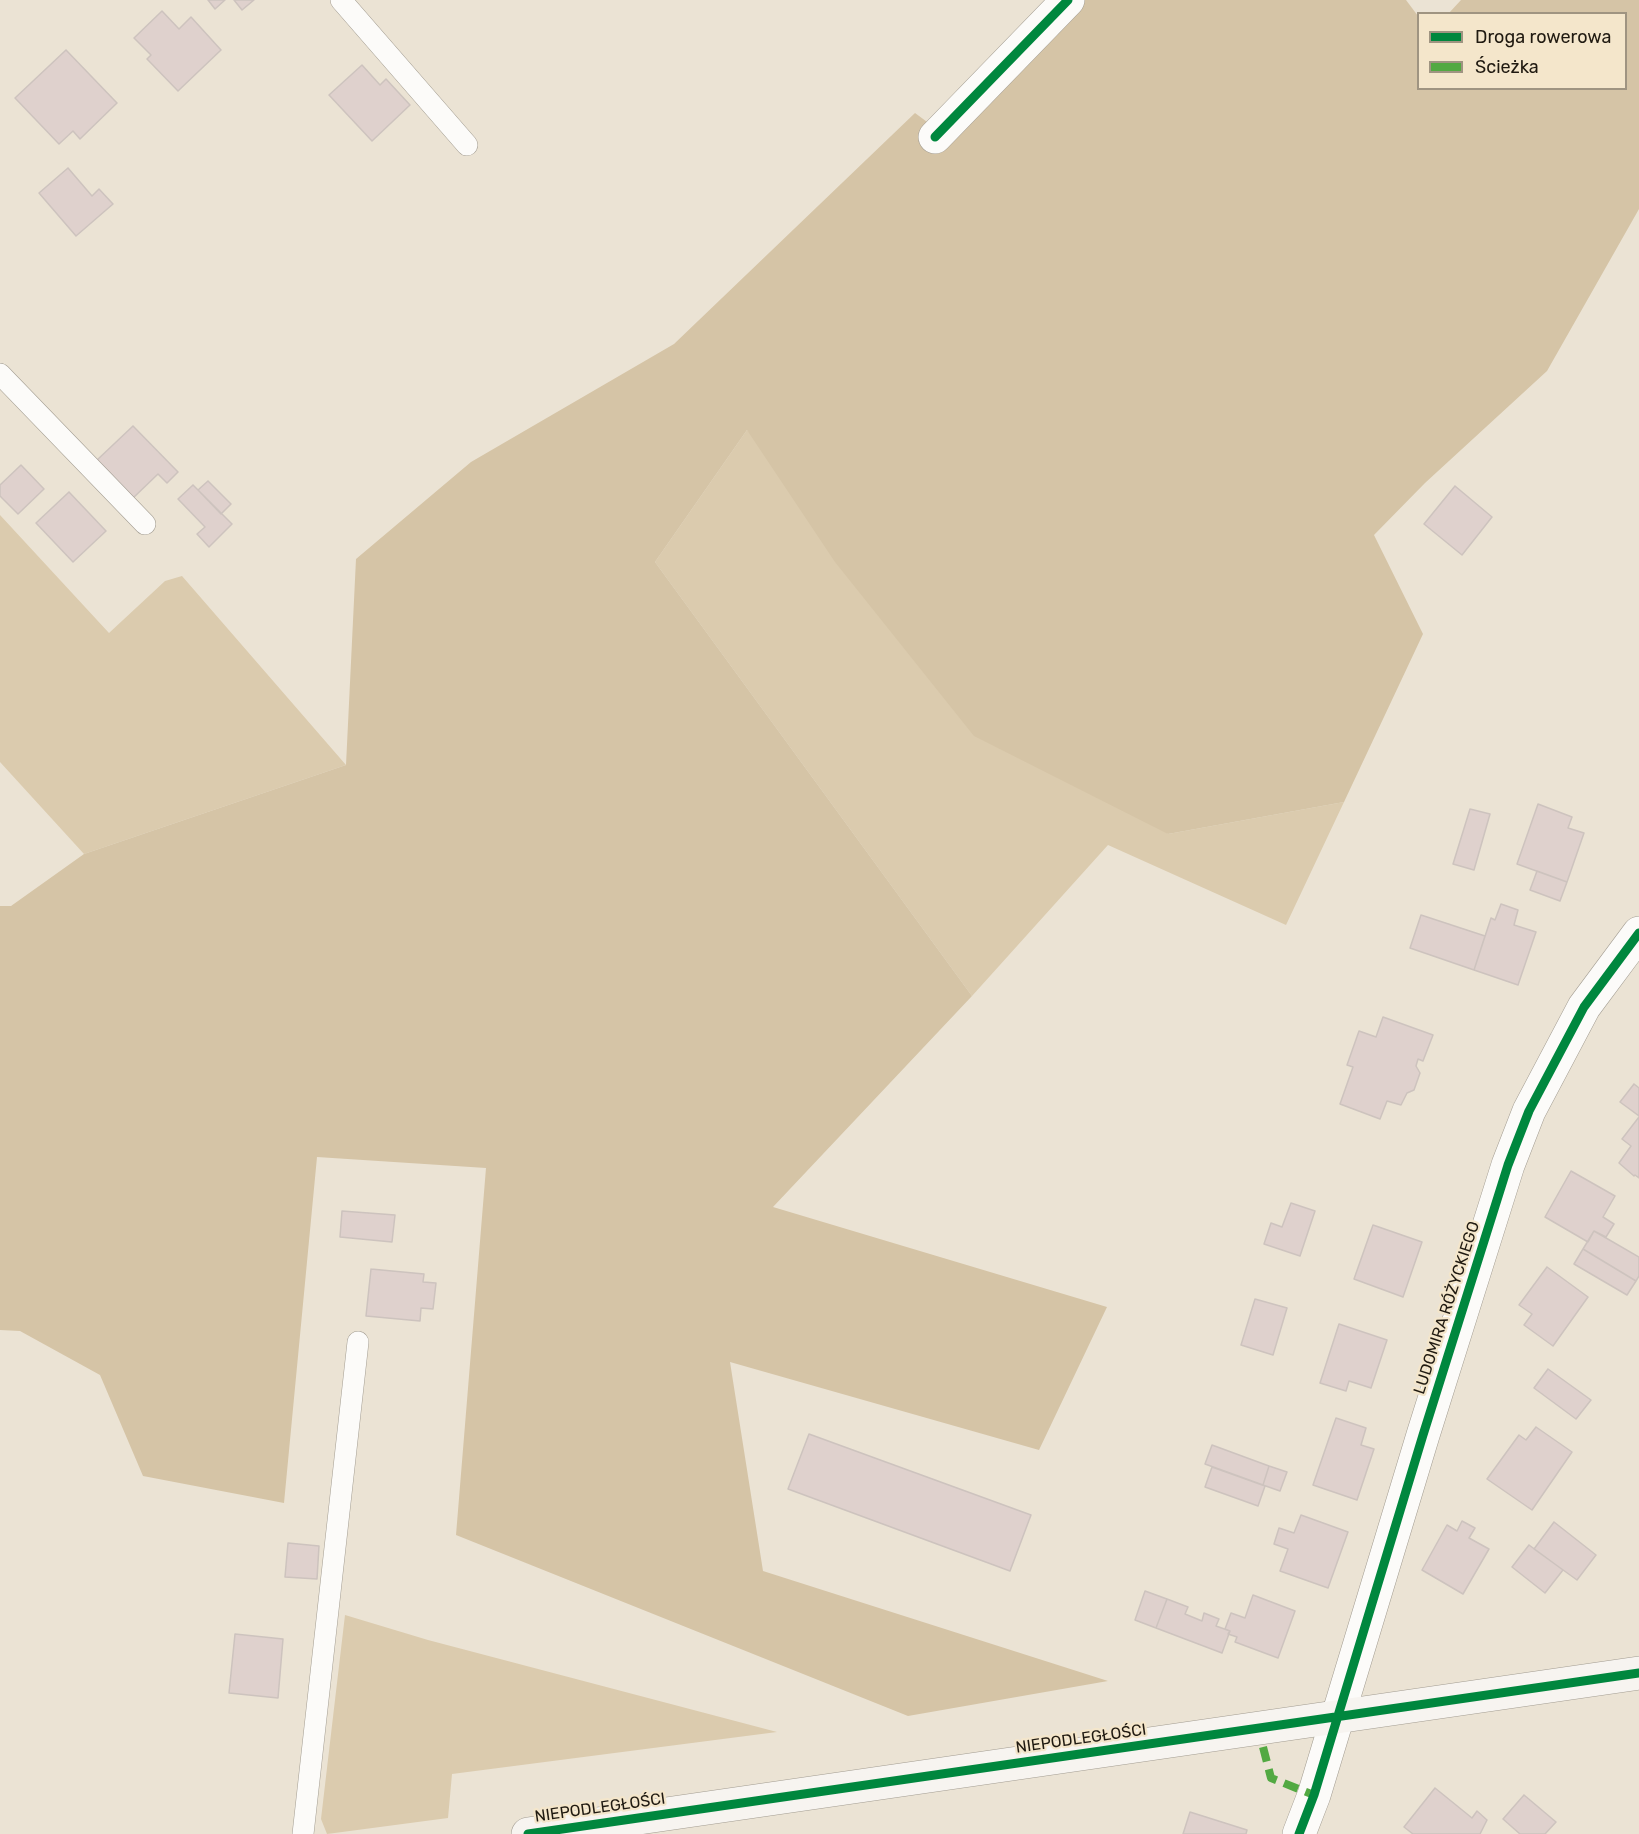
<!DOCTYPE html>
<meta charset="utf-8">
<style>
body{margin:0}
#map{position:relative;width:1639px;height:1834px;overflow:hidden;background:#ebe3d4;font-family:Rubik,sans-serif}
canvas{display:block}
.legend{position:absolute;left:1417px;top:12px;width:210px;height:78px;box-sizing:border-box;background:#f4e6cb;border:2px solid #9f9481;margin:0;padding:8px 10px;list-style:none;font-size:18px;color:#201a11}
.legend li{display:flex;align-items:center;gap:12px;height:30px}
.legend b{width:30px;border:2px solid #9f9481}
</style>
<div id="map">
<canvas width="1639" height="1834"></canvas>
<ul class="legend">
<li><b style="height:8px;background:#00873e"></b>Droga rowerowa</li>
<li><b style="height:8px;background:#52a942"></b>Ścieżka</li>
</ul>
</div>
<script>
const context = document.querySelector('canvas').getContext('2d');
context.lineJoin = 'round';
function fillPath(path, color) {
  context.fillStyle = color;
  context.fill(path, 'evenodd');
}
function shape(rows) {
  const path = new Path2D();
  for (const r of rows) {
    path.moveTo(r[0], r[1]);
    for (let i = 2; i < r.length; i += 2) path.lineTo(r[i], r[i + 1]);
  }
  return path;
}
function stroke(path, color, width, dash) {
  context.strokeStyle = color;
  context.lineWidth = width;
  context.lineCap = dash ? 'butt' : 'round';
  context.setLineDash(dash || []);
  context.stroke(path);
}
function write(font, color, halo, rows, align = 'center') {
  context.font = font + ' Rubik,sans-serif';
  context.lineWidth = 4.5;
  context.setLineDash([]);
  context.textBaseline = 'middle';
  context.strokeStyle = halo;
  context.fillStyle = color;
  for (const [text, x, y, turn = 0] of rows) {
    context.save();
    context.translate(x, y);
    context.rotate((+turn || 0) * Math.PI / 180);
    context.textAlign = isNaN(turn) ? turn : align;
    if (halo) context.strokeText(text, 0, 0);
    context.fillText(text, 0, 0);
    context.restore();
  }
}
fillPath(shape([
 [747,430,1168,834,1344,802,1286,925,1108,845,972,996,655,562],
 [0,515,109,633,165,581,182,576,346,765,84,854,0,762],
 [345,1615,428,1640,777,1732,452,1774,448,1818,327,1834,321,1819]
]), '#dbcbae');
fillPath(shape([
 [1082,0,1406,0,1418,16,1418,88,1626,88,1626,14,1449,13,1461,0,1639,0,1639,209,1547,371,1425,483,1374,535,1423,634,1344,802,1168,834,974,736,835,562,747,430,655,562,972,996,773,1207,1107,1307,1039,1450,730,1362,763,1571,1108,1681,908,1716,456,1535,486,1168,317,1157,284,1503,143,1476,100,1375,20,1331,0,1330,0,906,11,906,84,854,346,765,356,559,471,462,674,344,915,113,950,139]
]), '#d5c4a6');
const building = shape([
 [208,0,225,0,215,9,208,0],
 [234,0,254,0,242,10,234,0],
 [162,11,179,29,191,17,221,50,178,91,147,59,151,55,134,38,162,11],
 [66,50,117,103,80,139,73,131,59,144,15,98,66,50],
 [362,65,380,85,386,79,410,105,372,141,329,95,362,65],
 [68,168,92,196,99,189,113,204,76,236,39,193,68,168],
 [133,426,178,472,167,483,158,474,132,499,96,461,133,426],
 [21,465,44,489,18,514,0,496,0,485,21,465],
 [208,481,231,504,221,514,198,490,208,481],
 [193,485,232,524,209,547,197,534,205,527,178,499,193,485],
 [1455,486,1492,517,1462,555,1424,524,1455,486],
 [69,492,106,531,73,562,36,523,69,492],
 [1538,804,1572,817,1568,828,1584,833,1567,882,1517,864,1538,804],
 [1470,809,1490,814,1474,870,1453,864,1470,809],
 [1537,871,1567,882,1560,901,1530,890,1537,871],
 [1501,904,1518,910,1514,925,1536,932,1518,985,1474,970,1491,918,1495,920,1501,904],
 [1421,915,1485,936,1474,970,1410,948,1421,915],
 [1383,1017,1433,1035,1423,1061,1418,1059,1416,1066,1420,1073,1414,1090,1407,1093,1401,1105,1387,1101,1380,1119,1340,1104,1353,1067,1347,1065,1359,1031,1376,1037,1383,1017],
 [1634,1084,1639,1088,1639,1116,1620,1102,1634,1084],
 [1639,1117,1639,1178,1635,1175,1634,1176,1619,1163,1631,1146,1622,1139,1639,1117],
 [1571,1171,1615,1196,1603,1217,1614,1224,1606,1237,1594,1231,1588,1242,1545,1217,1571,1171],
 [1291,1203,1315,1211,1300,1256,1264,1244,1271,1223,1282,1227,1291,1203],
 [342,1211,395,1215,392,1242,340,1237,342,1211],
 [1373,1225,1422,1242,1403,1297,1354,1279,1373,1225],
 [1594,1231,1639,1257,1639,1276,1636,1281,1583,1249,1594,1231],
 [1583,1249,1636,1281,1627,1295,1574,1264,1583,1249],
 [1547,1267,1588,1297,1553,1346,1524,1325,1532,1314,1519,1305,1547,1267],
 [371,1269,424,1274,423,1282,436,1283,433,1309,421,1308,420,1321,366,1316,371,1269],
 [1255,1299,1287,1308,1273,1355,1241,1345,1255,1299],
 [1339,1324,1387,1340,1371,1388,1349,1381,1346,1391,1320,1383,1339,1324],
 [1548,1369,1591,1400,1576,1419,1534,1388,1548,1369],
 [1336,1418,1366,1428,1361,1445,1374,1449,1357,1500,1313,1485,1336,1418],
 [1536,1427,1572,1452,1532,1510,1487,1479,1519,1435,1526,1440,1536,1427],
 [809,1434,1031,1515,1010,1571,788,1489,809,1434],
 [1212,1445,1269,1466,1263,1485,1205,1464,1212,1445],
 [1269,1466,1287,1472,1280,1491,1263,1485,1269,1466],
 [1212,1467,1265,1486,1258,1506,1205,1487,1212,1467],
 [1301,1515,1348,1532,1328,1588,1280,1571,1288,1549,1274,1544,1279,1528,1294,1533,1301,1515],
 [1462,1521,1475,1528,1469,1538,1489,1549,1463,1594,1422,1570,1447,1525,1457,1531,1462,1521],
 [1554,1522,1596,1555,1577,1580,1534,1549,1554,1522],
 [288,1543,319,1546,317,1579,285,1577,288,1543],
 [1529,1545,1563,1570,1545,1593,1512,1567,1529,1545],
 [1145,1591,1167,1599,1156,1628,1135,1620,1145,1591],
 [1253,1595,1295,1611,1278,1658,1235,1642,1237,1637,1228,1634,1230,1631,1225,1629,1231,1613,1245,1618,1253,1595],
 [1167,1599,1188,1607,1185,1614,1202,1621,1204,1613,1219,1619,1216,1626,1230,1631,1222,1653,1156,1628,1167,1599],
 [235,1634,283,1639,278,1698,229,1693,235,1634],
 [1435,1788,1472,1818,1477,1811,1487,1820,1480,1834,1413,1834,1404,1827,1435,1788],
 [1524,1795,1556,1822,1545,1834,1520,1834,1503,1819,1524,1795],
 [1190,1812,1247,1830,1246,1834,1183,1834,1190,1812]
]);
fillPath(building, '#dfd1cd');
stroke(building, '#cdc3be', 1.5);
const lane = shape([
 [341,0,467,145],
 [0,374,145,524],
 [303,1834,358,1342]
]);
const street = shape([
 [935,137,1068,0],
 [1299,1834,1314,1795,1423,1435,1508,1165,1529,1111,1584,1007,1639,933]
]);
const secondary = shape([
 [528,1834,1639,1673]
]);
stroke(lane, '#a29c91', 22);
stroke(street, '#a29c91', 34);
stroke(secondary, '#a29c91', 34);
stroke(lane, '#fcfbf9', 21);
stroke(street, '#fcfbf9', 33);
stroke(secondary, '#f7f4f0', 33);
stroke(shape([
 [1263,1747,1271,1778,1314,1795]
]), '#52a942', 8, [15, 8]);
stroke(shape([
 [935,137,1068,0],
 [528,1834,1639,1673],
 [1299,1834,1314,1795,1423,1435,1508,1165,1529,1111,1584,1007,1639,933]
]), '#00873e', 9);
write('16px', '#201a11', '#f4e6cb', [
 ["LUDOMIRA RÓŻYCKIEGO",1447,1308,-72],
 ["NIEPODLEGŁOŚCI",1081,1739,-8],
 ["NIEPODLEGŁOŚCI",600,1808,-8]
]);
</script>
